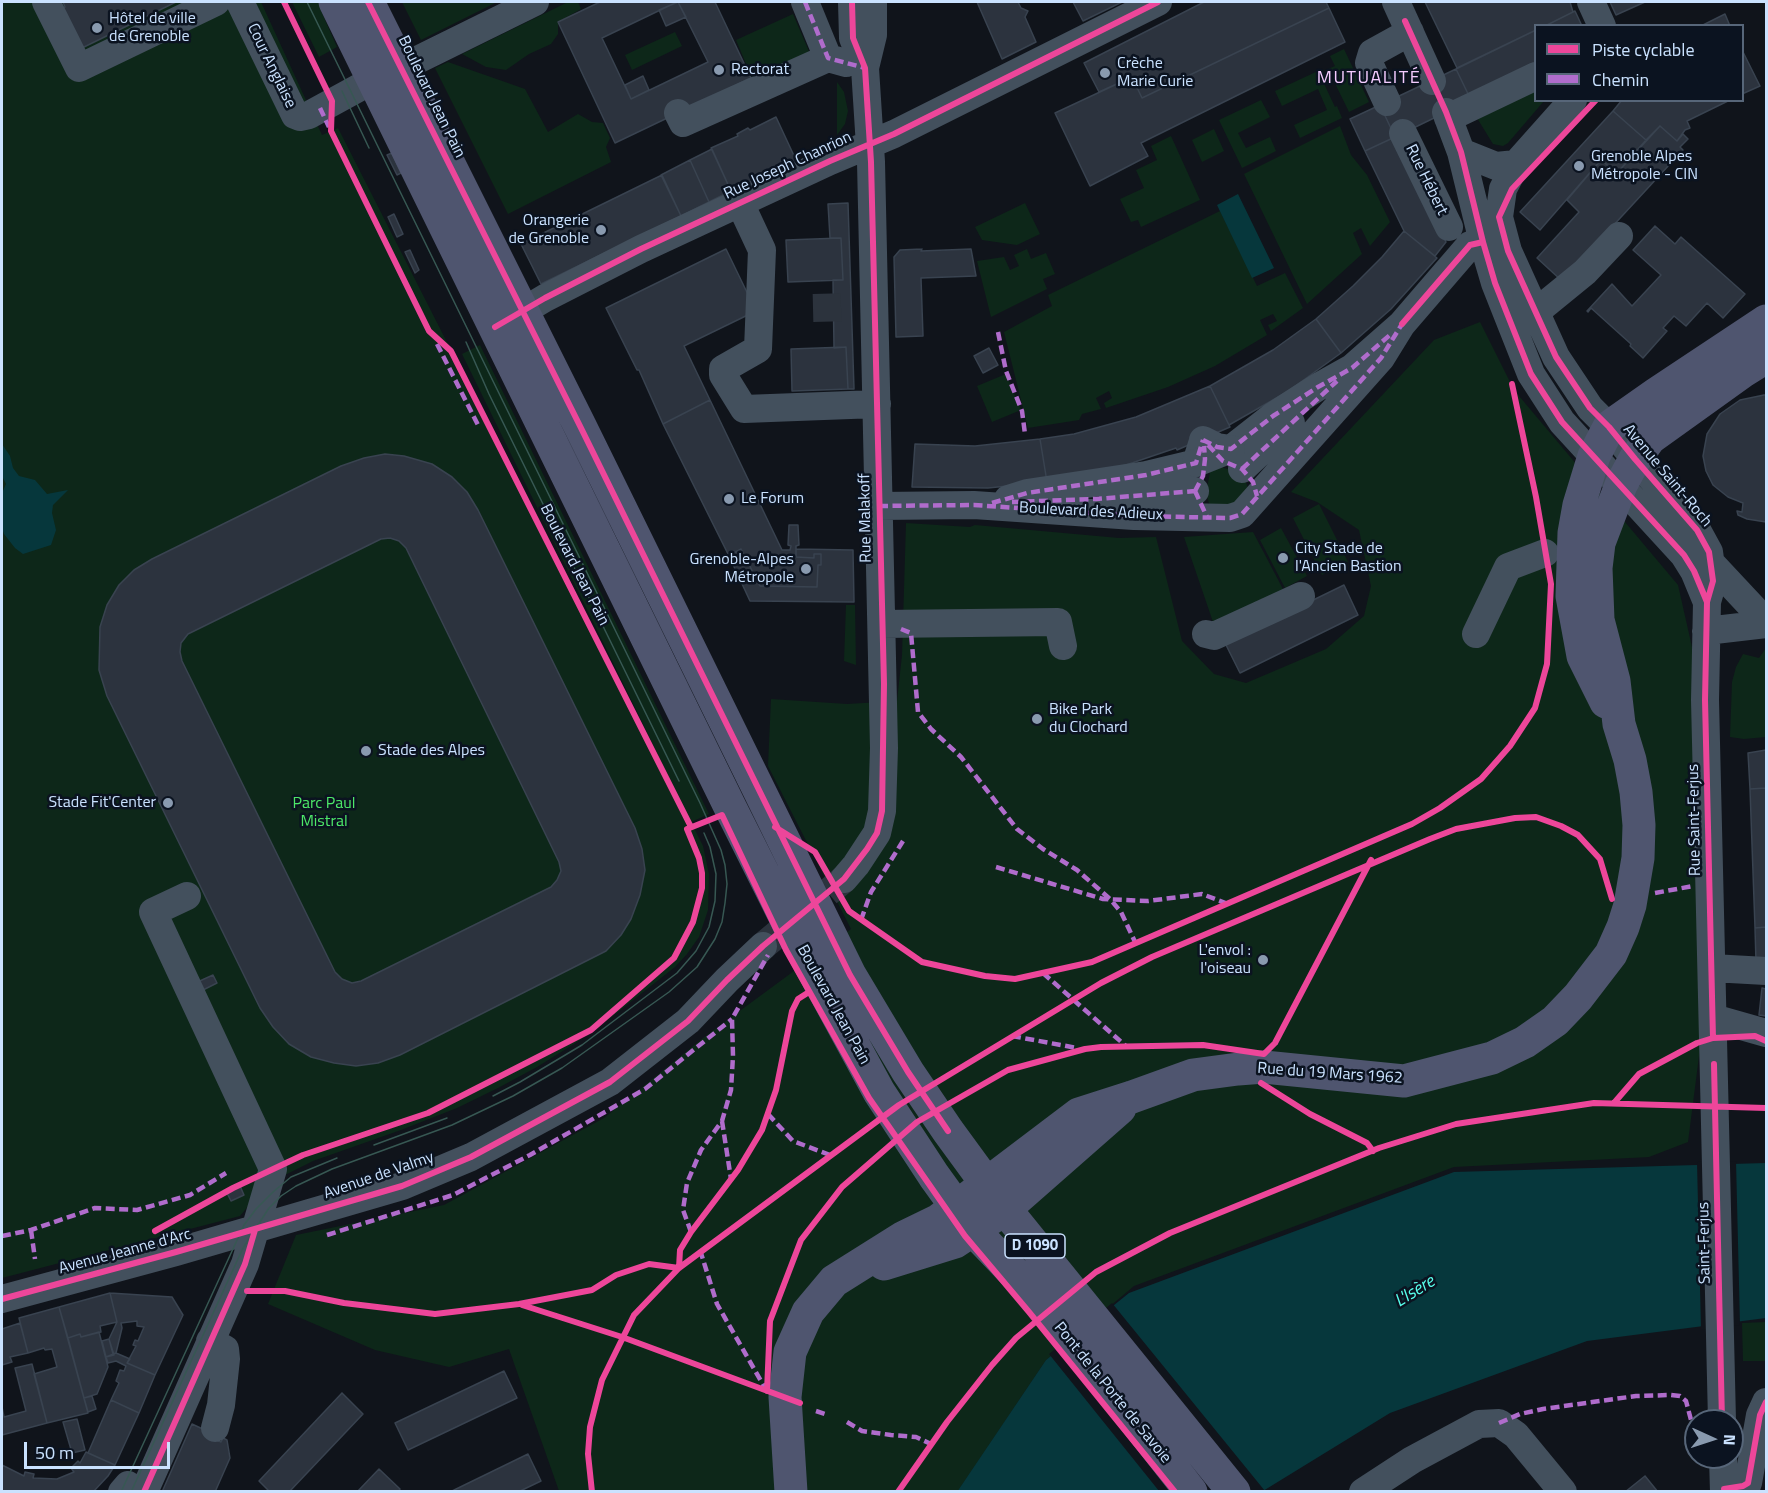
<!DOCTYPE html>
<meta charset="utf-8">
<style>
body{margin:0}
#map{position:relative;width:1768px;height:1493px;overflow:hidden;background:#10141b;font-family:"Titillium Web",sans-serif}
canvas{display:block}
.frame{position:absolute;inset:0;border:3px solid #cae2ff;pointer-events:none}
.legend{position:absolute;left:1534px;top:24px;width:210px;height:78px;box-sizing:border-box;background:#0b1320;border:2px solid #576679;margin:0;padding:8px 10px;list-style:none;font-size:18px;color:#cae2ff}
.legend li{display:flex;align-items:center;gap:12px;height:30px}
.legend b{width:30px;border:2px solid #576679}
.north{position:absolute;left:1684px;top:1409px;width:60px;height:60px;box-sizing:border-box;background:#0b1320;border:2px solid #576679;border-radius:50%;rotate:93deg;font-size:16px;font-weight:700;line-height:24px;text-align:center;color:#cae2ff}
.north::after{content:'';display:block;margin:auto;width:21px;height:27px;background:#899aaf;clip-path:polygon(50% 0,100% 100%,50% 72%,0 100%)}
.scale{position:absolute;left:24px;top:1442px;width:146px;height:27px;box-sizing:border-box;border:3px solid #cae2ff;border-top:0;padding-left:8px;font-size:18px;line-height:21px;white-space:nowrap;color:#cae2ff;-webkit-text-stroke:4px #0b1320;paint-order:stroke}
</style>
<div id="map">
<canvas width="1768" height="1493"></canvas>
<div class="frame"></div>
<ul class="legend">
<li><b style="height:8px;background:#ed469a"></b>Piste cyclable</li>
<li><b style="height:8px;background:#b06ccc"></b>Chemin</li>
</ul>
<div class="north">N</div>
<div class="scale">50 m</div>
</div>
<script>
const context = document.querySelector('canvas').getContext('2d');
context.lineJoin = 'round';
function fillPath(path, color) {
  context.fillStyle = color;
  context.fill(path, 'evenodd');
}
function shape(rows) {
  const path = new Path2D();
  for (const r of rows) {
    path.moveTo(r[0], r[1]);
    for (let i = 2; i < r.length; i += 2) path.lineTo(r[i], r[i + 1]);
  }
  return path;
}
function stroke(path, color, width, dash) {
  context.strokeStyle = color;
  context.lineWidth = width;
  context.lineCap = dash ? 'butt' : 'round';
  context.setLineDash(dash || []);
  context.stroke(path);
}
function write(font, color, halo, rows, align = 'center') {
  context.font = font + ' "Titillium Web",sans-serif';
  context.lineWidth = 5;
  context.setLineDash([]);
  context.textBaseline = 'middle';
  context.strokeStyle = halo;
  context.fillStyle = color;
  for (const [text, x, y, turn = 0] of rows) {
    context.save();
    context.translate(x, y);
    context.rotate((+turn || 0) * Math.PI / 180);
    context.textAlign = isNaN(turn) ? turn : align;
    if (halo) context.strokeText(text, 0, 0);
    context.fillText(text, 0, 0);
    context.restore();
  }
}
fillPath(shape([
 [2,2,261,2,322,135,338,128,691,822,462,354,480,345,709,814,691,822,703,846,709,874,708,910,699,937,687,954,675,967,609,1019,574,1044,537,1067,498,1088,457,1108,401,1130,313,1161,287,1174,264,1187,240,1216,2,1278],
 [292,2,321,2,322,13,337,47,319,57],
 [402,2,497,2,421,40],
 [568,2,578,2,581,9,558,22,558,34,551,44,529,54,506,70,486,67,462,54],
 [793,14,811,56,754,83,736,40],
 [675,32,682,46,632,70,625,55],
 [1344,49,1369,102,1349,112,1328,69,1335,66,1330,56],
 [448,62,525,89,548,132,578,114,592,122,603,123,610,138,606,147,611,162,508,214,435,68],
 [1318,71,1335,107,1337,106,1342,118,1300,138,1294,125,1327,110,1318,89,1282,106,1275,91],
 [837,82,844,92,848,111,845,124,837,135],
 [1535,86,1536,100,1544,101,1508,143,1503,146,1493,144,1477,118],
 [1261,100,1270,117,1238,133,1246,148,1270,137,1276,151,1242,168,1219,120],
 [1340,126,1351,155,1367,175,1390,222,1370,246,1361,228,1353,233,1362,254,1307,304,1244,174],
 [1214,129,1224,151,1202,162,1192,140],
 [1171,136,1200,200,1141,227,1138,220,1131,222,1120,199,1144,188,1136,170,1157,160,1151,146],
 [1025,203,1040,234,1017,245,982,240,975,227],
 [1220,211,1257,286,1285,273,1303,308,1271,331,1268,325,1277,321,1273,314,1260,320,1267,335,1215,366,1168,387,1106,408,1104,403,1112,398,1109,391,1096,398,1101,409,1082,414,1079,420,1028,428,1004,332,1052,306,1048,295],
 [1027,249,1031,259,1046,253,1055,274,1043,279,1047,289,991,317,977,261,1004,257,1010,270,1019,266,1014,255],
 [1480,322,1514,390,1678,585,1692,647,1693,753,1704,1017,1688,1142,1649,1157,1454,1167,1134,1286,1046,1360,958,1491,559,1491,509,1349,449,1367,375,1350,268,1304,296,1235,444,1205,604,1118,703,1038,851,929,768,766,771,699,847,704,897,701,902,655,906,523,970,527,975,525,1119,538,1156,537,1182,641,1214,674,1246,683,1326,649,1364,616,1371,586,1359,530,1317,502,1291,492,1434,340],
 [1006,374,1021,410,992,422,977,386],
 [1214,465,1231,470,1245,480,1248,488,1241,504,1210,507,1206,493,1211,467],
 [1319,504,1348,562,1322,575,1293,518],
 [1281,528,1307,576,1285,588,1260,540],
 [1253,532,1284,591,1213,622,1184,537],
 [846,605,855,605,856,665,844,661],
 [1766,648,1766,737,1744,739,1730,737,1732,682,1736,667,1743,654,1759,658],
 [1766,1322,1766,1361,1743,1361,1742,1323]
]), '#0d2719');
fillPath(shape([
 [1238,194,1274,268,1252,278,1217,205],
 [2,444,10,456,13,468,19,476,35,480,47,494,68,490,53,505,52,513,56,530,51,545,23,554,15,548,4,534,2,528,2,493,6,484,2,476],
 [1766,1163,1766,1318,1587,1341,1390,1413,1263,1491,957,1492,1046,1360,1129,1293,1454,1172]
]), '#06373c');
fillPath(shape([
 [1736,1161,1740,1325,1701,1330,1697,1162],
 [1112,1303,1265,1491,1159,1491,1049,1354]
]), '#10141b');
const building = shape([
 [63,2,176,2,82,48,63,9,65,7,63,2],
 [600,2,677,2,602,38,631,99,708,62,678,2,715,2,751,78,615,143,558,22,600,2],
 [678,2,686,17,666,26,659,10,678,2],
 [977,2,1018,2,1021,8,1028,11,1025,17,1036,42,1002,59,977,2],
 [1073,2,1122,2,1083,21,1073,2],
 [1204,2,1326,2,1329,8,1142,98,1132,77,1099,92,1084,63,1204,2],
 [1425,2,1570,2,1573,12,1545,26,1536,26,1536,30,1457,68,1425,2],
 [1610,2,1645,2,1616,15,1610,2],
 [1329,8,1345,42,1141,143,1148,156,1090,186,1055,113,1132,77,1142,98,1329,8],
 [1575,11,1582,26,1545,26,1575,11],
 [1725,14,1730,26,1701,26,1725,14],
 [1536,30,1536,68,1471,100,1456,69,1536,30],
 [1742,50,1760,86,1742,94,1742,50],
 [1456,69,1471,100,1395,137,1380,105,1456,69],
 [643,76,649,90,631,99,625,85,643,76],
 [1622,100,1730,100,1687,121,1690,128,1685,130,1677,141,1660,126,1646,140,1613,111,1622,100],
 [1380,105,1395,137,1365,151,1350,119,1380,105],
 [1613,111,1646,140,1617,173,1601,160,1540,230,1520,212,1613,111],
 [776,117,796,160,731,191,711,148,738,136,737,134,748,128,750,130,776,117],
 [1660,126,1677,141,1683,134,1688,139,1680,147,1683,150,1562,281,1537,258,1579,212,1567,200,1601,160,1617,173,1660,126],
 [1395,137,1446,242,1435,256,1404,231,1365,151,1395,137],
 [712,149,731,191,709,202,690,160,712,149],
 [392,153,401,173,397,175,387,155,392,153],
 [690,160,709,202,681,216,661,175,690,160],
 [662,175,681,216,541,284,521,244,662,175],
 [848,203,854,389,848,389,846,347,834,348,833,280,843,280,841,238,830,238,828,204,848,203],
 [394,214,403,234,397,237,388,217,394,214],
 [1655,226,1675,244,1681,237,1745,294,1723,318,1707,303,1686,326,1674,316,1663,328,1667,331,1643,358,1630,346,1631,344,1591,308,1588,312,1587,311,1612,284,1632,306,1661,275,1633,250,1655,226],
 [1404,231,1437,258,1391,309,1341,353,1316,319,1353,286,1382,257,1404,231],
 [841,238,843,280,788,282,786,240,841,238],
 [726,249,756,311,684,346,710,400,663,424,639,370,637,370,606,308,726,249],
 [922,249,921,251,971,249,976,276,921,278,923,336,896,337,894,257,900,250,922,249],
 [410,250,419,270,415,273,405,252,410,250],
 [1316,319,1341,353,1287,392,1229,425,1210,386,1273,350,1316,319],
 [846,347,848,389,792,391,791,349,846,347],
 [989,348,998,365,983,373,974,356,989,348],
 [1210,386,1230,427,1177,450,1176,448,1126,465,1047,482,1040,439,1074,434,1136,417,1210,386],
 [1764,395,1766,395,1766,522,1747,519,1738,515,1737,511,1742,512,1743,503,1728,497,1713,485,1706,471,1703,456,1707,434,1720,414,1740,400,1764,395],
 [710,400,782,550,790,550,791,546,788,545,789,525,798,525,799,545,796,546,796,557,814,558,814,554,821,554,821,565,818,565,817,587,760,586,741,549,729,556,663,424,710,400],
 [1040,439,1047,482,988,488,912,487,915,444,975,446,1040,439],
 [385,454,404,456,432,464,452,477,467,492,478,510,635,828,642,849,645,870,640,895,631,919,621,935,606,951,400,1055,378,1063,356,1066,334,1063,311,1057,289,1044,273,1027,260,1008,107,696,99,670,100,627,107,605,119,585,134,570,152,559,341,466,364,458,385,454],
 [390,538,399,541,406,548,559,862,561,871,557,880,551,887,361,981,352,983,342,979,335,972,182,661,180,652,181,643,188,634,381,539,390,538],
 [741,549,760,586,817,587,818,565,821,565,821,554,814,554,814,558,796,557,796,549,853,550,854,602,750,601,729,556,741,549],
 [1344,585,1358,615,1240,673,1225,643,1344,585],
 [1766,750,1766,788,1750,789,1748,753,1766,750],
 [1766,788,1766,927,1755,928,1750,789,1766,788],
 [1766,927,1766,963,1756,962,1755,928,1766,927],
 [213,975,217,983,197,993,193,984,213,975],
 [1762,988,1766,989,1766,1016,1759,1015,1762,988],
 [240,1186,244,1195,231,1201,227,1193,240,1186],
 [110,1293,172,1297,183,1315,155,1375,127,1363,136,1346,133,1345,135,1340,138,1341,144,1327,137,1326,137,1321,121,1323,122,1328,116,1353,113,1354,109,1339,117,1322,110,1293],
 [110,1293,117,1322,100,1326,101,1332,81,1337,80,1334,68,1338,59,1307,110,1293],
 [59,1307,88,1413,47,1423,34,1374,57,1367,52,1349,45,1350,44,1348,28,1353,19,1318,59,1307],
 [20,1323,28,1353,10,1357,12,1362,2,1365,2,1329,20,1323],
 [99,1332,108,1367,97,1394,84,1398,68,1338,80,1334,81,1337,99,1332],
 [109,1339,114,1355,106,1357,102,1341,109,1339],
 [116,1353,130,1359,127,1363,155,1375,139,1413,111,1400,119,1383,116,1381,120,1370,124,1371,126,1366,116,1361,108,1363,106,1357,116,1353],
 [32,1364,47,1423,2,1435,2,1407,4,1417,26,1411,15,1368,32,1364],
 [504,1371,517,1398,408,1450,395,1423,504,1371],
 [342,1393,363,1414,289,1492,270,1492,259,1481,342,1393],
 [92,1396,96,1409,88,1412,84,1398,92,1396],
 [111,1400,139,1413,115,1465,88,1453,111,1400],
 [77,1419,85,1450,72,1453,63,1422,77,1419],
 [192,1424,207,1431,205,1435,221,1442,223,1438,227,1440,230,1458,215,1492,162,1492,192,1424],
 [86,1452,115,1465,108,1476,93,1492,2,1492,2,1465,24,1476,25,1472,34,1474,33,1478,57,1479,74,1472,71,1468,78,1461,80,1463,86,1452],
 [528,1454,541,1481,518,1492,450,1492,528,1454],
 [379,1469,400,1489,398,1492,357,1492,379,1469],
 [1645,1476,1658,1492,1625,1492,1645,1476]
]);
fillPath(building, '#2c333e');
stroke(building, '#394350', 1.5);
stroke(shape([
 [813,308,855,307],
 [763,946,844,879]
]), '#2c333d', 28, [28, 14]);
stroke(shape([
 [46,2,79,68,216,2],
 [240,2,295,115,300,117,309,115,373,80],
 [805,2,828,58,846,63],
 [1396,2,1432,81],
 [1591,2,1602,26],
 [401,68,535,2],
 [865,68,873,35,873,2],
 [1573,100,1516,164,1503,189,1499,217,1508,251,1556,357,1590,408,1609,427,1635,459,1697,530,1709,552,1713,581,1707,602,1705,700,1722,1421],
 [1387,102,1369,63,1372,53,1410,32],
 [1446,112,1461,152,1483,242,1495,283,1531,374,1562,422,1684,555,1694,571,1706,600],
 [678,113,683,123,828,58],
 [1448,118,1536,76],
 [1403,133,1449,227],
 [1461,152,1496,166,1516,164],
 [740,203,762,250,758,349,723,369,723,375,744,409,877,404],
 [1536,312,1585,272,1619,236],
 [505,322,545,298,641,249,830,161,894,134,1158,2],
 [1203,440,1217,447,1231,449,1273,416,1318,387,1352,368,1402,324,1470,245,1483,242,1500,248],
 [1242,469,1291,423],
 [1113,498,1195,491],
 [1008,499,1027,493,1146,475,1196,463,1203,441],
 [879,506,974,505,1134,516,1230,518,1242,514,1381,358,1402,324],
 [1711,563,1766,622],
 [882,624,1058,622,1063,646],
 [1706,631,1766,624],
 [1206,634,1214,636,1301,596],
 [1476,634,1508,567,1545,553],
 [844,879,856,865,877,833,882,811,884,748,871,162,865,68,853,38,852,2],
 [1712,968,1766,971],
 [1713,1018,1766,1033],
 [2,1299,176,1252,402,1186,471,1157,610,1082,688,1021,727,980,763,946],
 [210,1341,225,1349,226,1359,221,1405,215,1428],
 [1723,1457,1724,1492],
 [1724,1489,1743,1486,1748,1483,1760,1415,1766,1402],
 [122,1492,128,1485],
 [144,1492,245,1264,273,1169,153,912,187,896],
 [1363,1492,1412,1460,1479,1424,1499,1423,1516,1435,1563,1492]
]), '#43505d', 28);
stroke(shape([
 [335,2,731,809,795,937,879,1092,934,1176,973,1230,1043,1303,1191,1492],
 [368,2,581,428,850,975,908,1072,948,1131,1005,1209,1234,1492],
 [1606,702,1583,656,1572,596,1574,533,1579,505,1594,456,1609,427,1656,394,1766,321],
 [884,1264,955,1242,1005,1209,1120,1108],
 [791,1492,785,1397,790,1352,808,1312,834,1281,904,1237,939,1220,1079,1114,1132,1097,1193,1075,1238,1069,1264,1067,1404,1081,1492,1058,1525,1042,1555,1021,1578,997,1611,954,1623,927,1630,905,1638,858,1639,825,1636,792,1630,760,1619,724,1614,681,1598,620,1596,568,1599,543,1621,485,1635,459,1650,438,1742,372,1766,357]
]), '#4f556f', 33);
stroke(shape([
 [342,91,369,148],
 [466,342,489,394,679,781],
 [493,1096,520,1082,582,1045,677,973,696,951,709,927,715,901,716,874,710,847,704,833],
 [374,1145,447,1118],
 [121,1492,244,1225,256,1209,273,1192,291,1177,337,1158],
 [131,1492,243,1248,269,1208,281,1196,296,1186,332,1169,452,1125,513,1096,562,1068,669,992,697,967,715,939,722,922,725,903,727,884,725,865,721,850,700,803,307,2]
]), '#375853', 1.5);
stroke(shape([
 [1196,463,1231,449]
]), '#43505d', 28);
stroke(shape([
 [805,2,828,58,865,68],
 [320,108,329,127],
 [998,332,1006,371,1022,411,1025,434],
 [437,344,479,427],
 [1203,440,1217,447,1231,449,1273,416,1318,387,1352,368,1391,334],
 [1208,445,1223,461,1242,469,1253,482,1257,496],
 [1242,469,1337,381],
 [1195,491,1203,476,1205,459,1204,446],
 [1195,491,1207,517],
 [1012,502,1096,499,1195,491],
 [992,503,1027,493,1146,475,1196,463,1203,440],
 [879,506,974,505,1134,516,1230,518,1242,514,1381,358,1402,324],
 [901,629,911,633,918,712,931,729,961,757,1017,829,1043,849,1077,870,1110,899,1121,912,1136,944],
 [996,867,1103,899,1148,901,1202,894,1228,904],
 [1655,893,1693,886],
 [861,920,871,892,903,841],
 [1043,973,1127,1047],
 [1012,1036,1077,1048],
 [768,1114,793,1141,830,1155],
 [722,1121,731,1179],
 [31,1230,35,1259],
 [691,1232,683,1210,687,1183,701,1150,722,1121,731,1090,733,1056,732,1019,768,955],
 [327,1235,453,1195,530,1155,645,1089,732,1019],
 [2,1236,31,1230,95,1208,137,1210,190,1195,226,1173],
 [700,1250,717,1304,765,1388],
 [816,1411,825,1414],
 [847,1422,862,1431,891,1435,916,1437,931,1444],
 [1499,1423,1520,1414,1543,1409,1636,1396,1671,1395,1680,1396,1686,1401,1696,1439]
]), '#b06ccc', 4.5, [9, 4.5]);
stroke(shape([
 [284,2,332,101,331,131,429,331,451,351,691,827],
 [368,2,581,428,850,975,908,1072,948,1131],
 [1405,21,1446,112,1461,152,1483,242,1495,283,1531,374,1562,422,1684,555,1694,571,1707,602],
 [1596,100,1512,189,1499,217,1508,251,1556,357,1590,408,1609,427,1635,459,1697,530,1709,552,1713,581,1707,602,1705,700,1713,1038],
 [1402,324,1470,245,1483,242],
 [495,327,545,298,641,249,830,161,894,134,1158,2],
 [775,827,815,852,849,911,922,962,985,976,1015,979,1092,962,1412,824,1440,808,1481,779,1510,746,1535,708,1547,664,1551,584,1536,497,1512,384],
 [1714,1064,1722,1421],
 [1261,1083,1310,1114,1367,1143,1373,1151],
 [1614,1103,1639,1074,1697,1043,1713,1038,1735,1037,1755,1036,1766,1041],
 [155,1231,233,1188,303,1155,428,1113,591,1030,674,958,693,922,702,888,702,873,699,858,687,829,722,815,786,950,869,1098,965,1236,1029,1312,1175,1492],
 [247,1291,285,1291,344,1303,435,1314,519,1304,592,1290,616,1275,649,1264,679,1268,680,1250,691,1232,738,1170,762,1130,776,1090,792,1011,798,999,809,992],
 [2,1299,176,1252,402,1186,471,1157,610,1082,688,1021,727,980,763,946,844,879,867,849,877,833,882,811,884,684,871,162,865,68,853,38,852,2],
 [522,1305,622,1337,800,1403],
 [767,1391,770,1321,801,1240,842,1187,917,1122,1008,1070,1085,1049,1101,1047,1203,1045,1264,1054,1275,1043,1371,860],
 [1724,1489,1743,1486,1748,1483,1760,1415,1766,1402],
 [144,1492,245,1264,255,1230],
 [592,1492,588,1454,590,1427,602,1380,634,1315,679,1268,899,1105,1101,983,1152,957,1430,839,1456,829,1515,818,1536,817,1561,826,1578,835,1600,859,1612,899],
 [898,1492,947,1422,992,1365,1016,1338,1096,1272,1170,1233,1379,1148,1456,1124,1594,1103,1766,1108]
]), '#ed469a', 6);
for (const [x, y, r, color] of [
 [97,28,6,"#899aaf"],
 [719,70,6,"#899aaf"],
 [1105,73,6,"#899aaf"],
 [1579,166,6,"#899aaf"],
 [601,230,6,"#899aaf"],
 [729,499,6,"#899aaf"],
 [1283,558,6,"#899aaf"],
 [806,569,6,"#899aaf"],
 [1037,719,6,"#899aaf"],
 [366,751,6,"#899aaf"],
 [168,803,6,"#899aaf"],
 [1263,960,6,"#899aaf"]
]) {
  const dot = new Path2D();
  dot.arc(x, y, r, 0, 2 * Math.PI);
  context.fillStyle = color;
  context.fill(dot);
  stroke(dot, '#0b1320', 2);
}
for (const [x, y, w] of [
 [1035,1246,60]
]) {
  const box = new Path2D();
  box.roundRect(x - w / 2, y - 12, w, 24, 4.5);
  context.fillStyle = '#0b1320';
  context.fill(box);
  stroke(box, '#cae2ff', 1.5);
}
write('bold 15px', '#cae2ff', null, [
 ["D 1090",1035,1246]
]);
write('16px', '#cae2ff', '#0b1320', [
 ["Hôtel de ville",109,19],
 ["de Grenoble",109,37],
 ["Crèche",1117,64],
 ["Marie Curie",1117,82],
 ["Rectorat",731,70],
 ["Grenoble Alpes",1591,157],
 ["Métropole - CIN",1591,175],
 ["Orangerie",589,221,"right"],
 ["de Grenoble",589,239,"right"],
 ["Le Forum",741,499],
 ["City Stade de",1295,549],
 ["l'Ancien Bastion",1295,567],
 ["Grenoble-Alpes",794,560,"right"],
 ["Métropole",794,578,"right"],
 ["Bike Park",1049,710],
 ["du Clochard",1049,728],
 ["Stade des Alpes",378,751],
 ["Stade Fit'Center",156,803,"right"],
 ["L'envol :",1251,951,"right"],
 ["l'oiseau",1251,969,"right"]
], 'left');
write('16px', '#cae2ff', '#0b1320', [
 ["Cour Anglaise",271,66,64],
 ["Boulevard Jean Pain",431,97,64],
 ["Rue Joseph Chanrion",788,166,-25],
 ["Rue Hébert",1426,180,64],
 ["Avenue Saint-Roch",1667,476,50],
 ["Boulevard des Adieux",1091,512,3],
 ["Rue Malakoff",866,518,-91],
 ["Boulevard Jean Pain",574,565,63],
 ["Rue Saint-Ferjus",1695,820,-91],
 ["Boulevard Jean Pain",833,1005,61],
 ["Rue du 19 Mars 1962",1330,1074,4],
 ["Avenue de Valmy",379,1176,-19],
 ["Saint-Ferjus",1705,1243,-91],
 ["Avenue Jeanne d'Arc",125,1252,-15],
 ["Pont de la Porte de Savoie",1112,1393,51]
]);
write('16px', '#4de868', '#0b1320', [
 ["Parc Paul",324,804],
 ["Mistral",324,822]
]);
context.letterSpacing = '1.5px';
write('18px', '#f4ccff', '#0b1320', [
 ["MUTUALITÉ",1369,79]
]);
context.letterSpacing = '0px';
write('italic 18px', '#58ffec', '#0b1320', [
 ["L'Isère",1415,1292,-32]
]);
</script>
